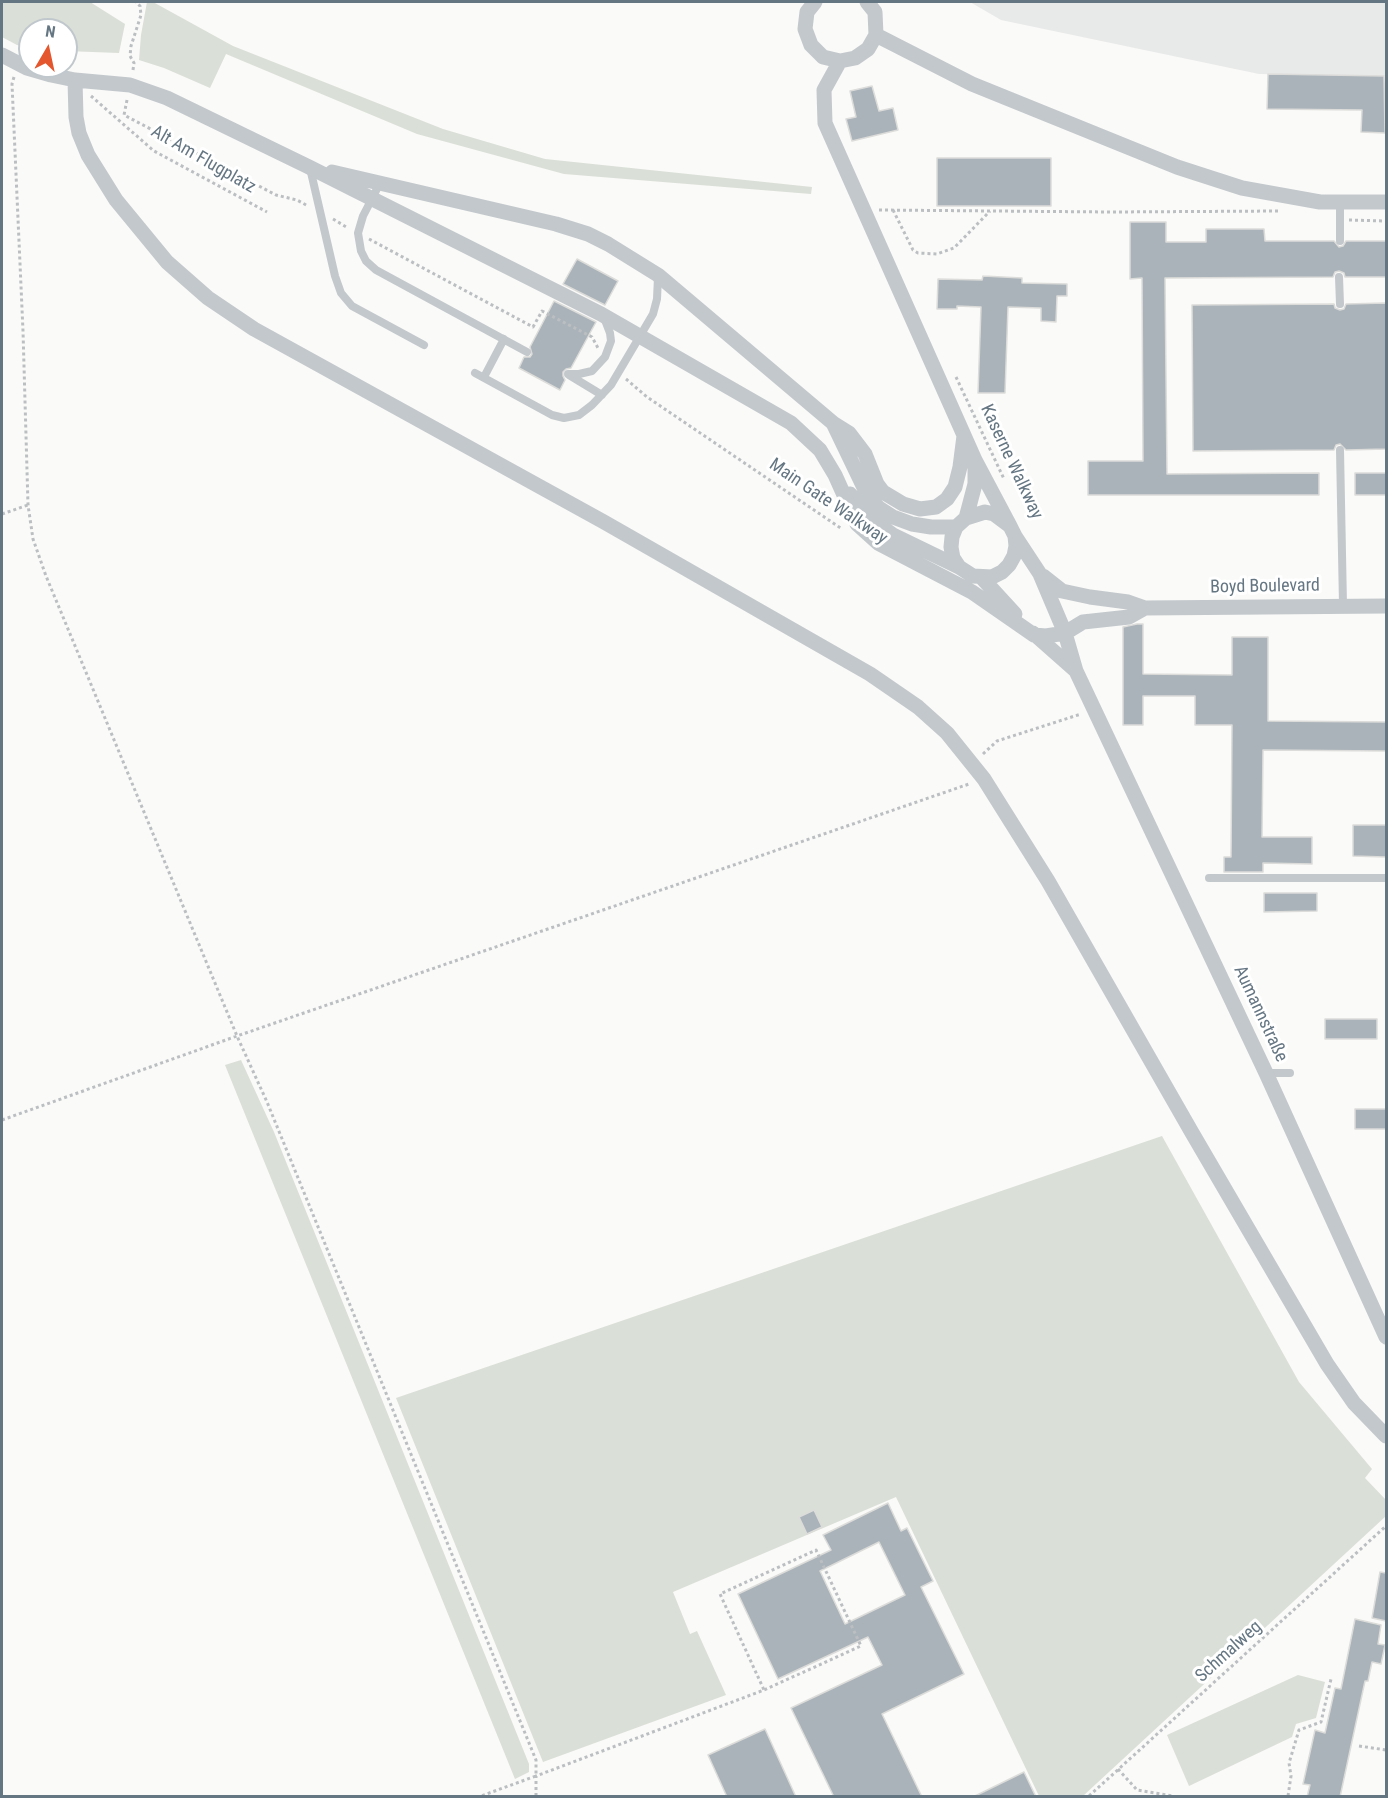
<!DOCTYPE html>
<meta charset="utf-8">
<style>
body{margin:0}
#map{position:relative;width:1388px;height:1798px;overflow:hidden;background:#fafaf8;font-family:"Roboto Condensed",sans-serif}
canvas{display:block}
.frame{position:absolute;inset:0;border:3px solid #657683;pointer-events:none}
.north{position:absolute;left:18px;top:18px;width:60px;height:60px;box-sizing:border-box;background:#fff;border:2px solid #c1c8cd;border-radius:50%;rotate:9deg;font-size:16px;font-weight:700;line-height:24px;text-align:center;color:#657683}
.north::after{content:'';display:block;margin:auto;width:21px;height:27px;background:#e4572e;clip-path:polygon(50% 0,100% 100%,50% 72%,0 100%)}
</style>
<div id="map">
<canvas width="1388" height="1798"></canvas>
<div class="frame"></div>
<div class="north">N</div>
</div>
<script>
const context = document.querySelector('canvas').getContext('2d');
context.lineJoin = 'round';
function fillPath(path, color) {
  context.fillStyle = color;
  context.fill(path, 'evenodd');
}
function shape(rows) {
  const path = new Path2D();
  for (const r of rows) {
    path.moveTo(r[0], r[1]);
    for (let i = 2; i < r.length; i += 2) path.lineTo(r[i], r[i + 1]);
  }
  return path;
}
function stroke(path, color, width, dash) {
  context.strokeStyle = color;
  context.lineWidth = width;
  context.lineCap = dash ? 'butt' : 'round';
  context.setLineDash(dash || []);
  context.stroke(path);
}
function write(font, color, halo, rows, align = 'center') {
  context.font = font + ' "Roboto Condensed",sans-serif';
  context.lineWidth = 6;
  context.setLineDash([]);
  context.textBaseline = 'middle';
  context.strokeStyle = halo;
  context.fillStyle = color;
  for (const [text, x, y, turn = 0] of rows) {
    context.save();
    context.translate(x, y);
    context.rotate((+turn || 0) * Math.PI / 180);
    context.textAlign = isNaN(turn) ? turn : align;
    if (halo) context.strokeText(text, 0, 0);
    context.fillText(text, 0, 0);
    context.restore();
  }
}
fillPath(shape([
 [970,2,1386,2,1386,76,1259,74,1001,20]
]), '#e8e9e9');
fillPath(shape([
 [2,2,90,2,125,24,119,53,66,51,66,30,30,30,30,48,17,45,2,37],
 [147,2,153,2,233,46,443,129,545,159,812,187,811,194,564,174,417,134,226,54,210,88,164,68,139,60,141,35],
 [241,1060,274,1132,529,1764,529,1772,515,1779,225,1065],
 [1162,1136,1299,1382,1372,1469,1365,1478,1386,1500,1386,1516,1083,1796,1039,1796,896,1497,673,1592,690,1634,697,1631,726,1695,543,1762,396,1398],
 [1298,1675,1325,1682,1316,1718,1296,1724,1292,1737,1189,1786,1167,1735]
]), '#dadfd7');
const building = shape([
 [1268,74,1384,76,1385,133,1361,132,1362,110,1267,109,1268,74],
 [872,86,879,111,893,108,898,130,852,141,846,119,856,117,850,91,872,86],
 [937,158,1051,158,1051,206,937,206,937,158],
 [1130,222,1166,222,1166,242,1206,242,1206,229,1264,229,1265,241,1334,241,1339,247,1343,246,1346,241,1386,241,1386,277,1345,277,1344,273,1339,271,1335,272,1333,277,1165,278,1167,474,1319,473,1319,495,1088,495,1088,461,1143,461,1142,278,1130,279,1130,222],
 [577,259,618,281,605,305,563,284,577,259],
 [983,276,1022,278,1022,283,1067,284,1067,296,1057,296,1056,322,1041,321,1041,308,1008,307,1005,393,978,393,981,307,957,306,957,309,937,309,938,279,982,280,983,276],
 [554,301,596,322,571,368,566,369,563,372,563,376,565,380,560,390,519,368,524,357,530,357,532,354,530,347,554,301],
 [1386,303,1386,449,1346,450,1340,444,1336,445,1334,450,1193,451,1192,305,1334,304,1335,308,1340,310,1344,309,1346,304,1386,303],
 [1355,473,1386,473,1386,495,1355,495,1355,473],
 [1137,624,1143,624,1143,674,1232,675,1232,637,1268,637,1268,721,1386,722,1386,751,1263,750,1262,837,1312,837,1312,864,1263,863,1263,872,1224,872,1224,857,1231,857,1232,725,1195,725,1195,696,1143,696,1143,725,1123,725,1123,627,1137,624],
 [1353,825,1386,825,1386,857,1353,856,1353,825],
 [1264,893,1317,893,1317,911,1264,912,1264,893],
 [1325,1019,1377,1019,1377,1039,1325,1039,1325,1019],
 [1355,1109,1386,1109,1386,1129,1355,1129,1355,1109],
 [888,1503,901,1531,907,1528,933,1581,921,1587,964,1674,882,1714,922,1797,834,1797,791,1708,882,1665,868,1637,778,1679,738,1594,831,1550,823,1535,888,1503],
 [879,1542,905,1595,845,1624,820,1571,879,1542],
 [814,1510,822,1527,807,1534,799,1517,814,1510],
 [1380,1572,1386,1573,1386,1621,1372,1618,1380,1572],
 [1355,1619,1381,1625,1378,1644,1385,1645,1381,1664,1372,1662,1368,1681,1365,1681,1340,1797,1307,1797,1310,1785,1303,1784,1315,1730,1325,1733,1335,1688,1341,1689,1355,1619],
 [765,1729,796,1797,727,1797,708,1755,765,1729],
 [1024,1772,1036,1797,973,1797,1024,1772]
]);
fillPath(building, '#aab3b9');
stroke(building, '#dcdcda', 1.5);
stroke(shape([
 [133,70,134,63,130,56,131,46,141,15,140,6,136,2],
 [14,77,12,84,23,331,28,505,33,539,46,576,237,1036,267,1102,536,1760,536,1776,481,1796],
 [91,96,154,151,267,212],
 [127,100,124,115,276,195,297,200,308,206],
 [879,210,1110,212,1280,211],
 [893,210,913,250,918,253,937,254,954,248,990,211],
 [333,219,348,228],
 [1349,220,1386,221],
 [369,239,533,327,542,311,592,337,598,348],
 [956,377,1004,479],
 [626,379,647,397,842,529],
 [2,514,28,505],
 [983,754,997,741,1081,714],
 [2,1120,237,1036,969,784],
 [1359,1746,1386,1750],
 [1118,1769,1137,1790,1173,1796],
 [536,1796,536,1776,764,1690,861,1646,816,1550,720,1594,764,1690],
 [1089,1796,1386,1526],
 [1288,1796,1291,1776,1289,1763,1299,1730,1321,1722,1331,1679]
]), '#bbbfc2', 3, [3, 3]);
stroke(shape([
 [310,168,335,276,341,293,352,306,424,345],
 [380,183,363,216,358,233,361,251,366,261,376,270,527,352],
 [1340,241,1340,202],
 [1339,277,1340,304],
 [475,373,552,415,564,418,579,415,592,405,611,385,640,336,653,314,657,299,658,277],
 [568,374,579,374,592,371,605,357,611,341,610,333,605,320],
 [569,375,602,395],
 [484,377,504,339],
 [1340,450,1343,605],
 [1209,878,1386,878],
 [1266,1073,1290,1073]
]), '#c3c8cc', 8);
stroke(shape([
 [815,2,807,12,805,29,811,45,823,57,840,61,855,58,868,49,876,35,875,12,867,2],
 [876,35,972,84,1177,167,1242,188,1320,202,1386,202],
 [2,55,27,68,51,75,75,80,130,85,167,98,309,167,601,314,791,423,820,450,835,475,857,524,878,543,972,592,1034,635,1046,636,1065,633,1083,622,1129,617,1145,608],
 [840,61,824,90,825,123,975,460,1010,526],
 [75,80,76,117,79,133,88,155,116,200,167,262,208,298,254,329,604,522,870,674,918,707,947,733,984,779,1048,881,1191,1131,1327,1364,1354,1403,1386,1436],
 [332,172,556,224,588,234,608,244,658,275,833,423,869,498,879,508,893,517,912,524,931,527,956,527],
 [833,423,849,433,865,454,877,484,883,492,903,504,920,509,936,507,947,499,955,487,960,467,964,436],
 [850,494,870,518,893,535,959,567],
 [966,518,985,512,994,514,1010,526,1015,536,1016,546,1014,556,1009,565,1002,572,992,577,973,576,959,567,953,558,951,547,952,537,956,527,966,518,970,503,975,484,975,463],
 [1015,536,1040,574,1065,633,1076,671,1266,1073,1386,1337],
 [1043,576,1062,591,1090,597,1128,602,1145,608,1386,606],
 [982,578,1015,614],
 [1033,633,1076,671]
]), '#c3c8cc', 15);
write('18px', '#657683', '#fff', [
 ["Alt Am Flugplatz",203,160,30],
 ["Kaserne Walkway",1011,462,65],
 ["Main Gate Walkway",828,502,34],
 ["Boyd Boulevard",1265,587,-1],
 ["Aumannstraße",1260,1014,65],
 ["Schmalweg",1229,1652,-42]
]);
</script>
